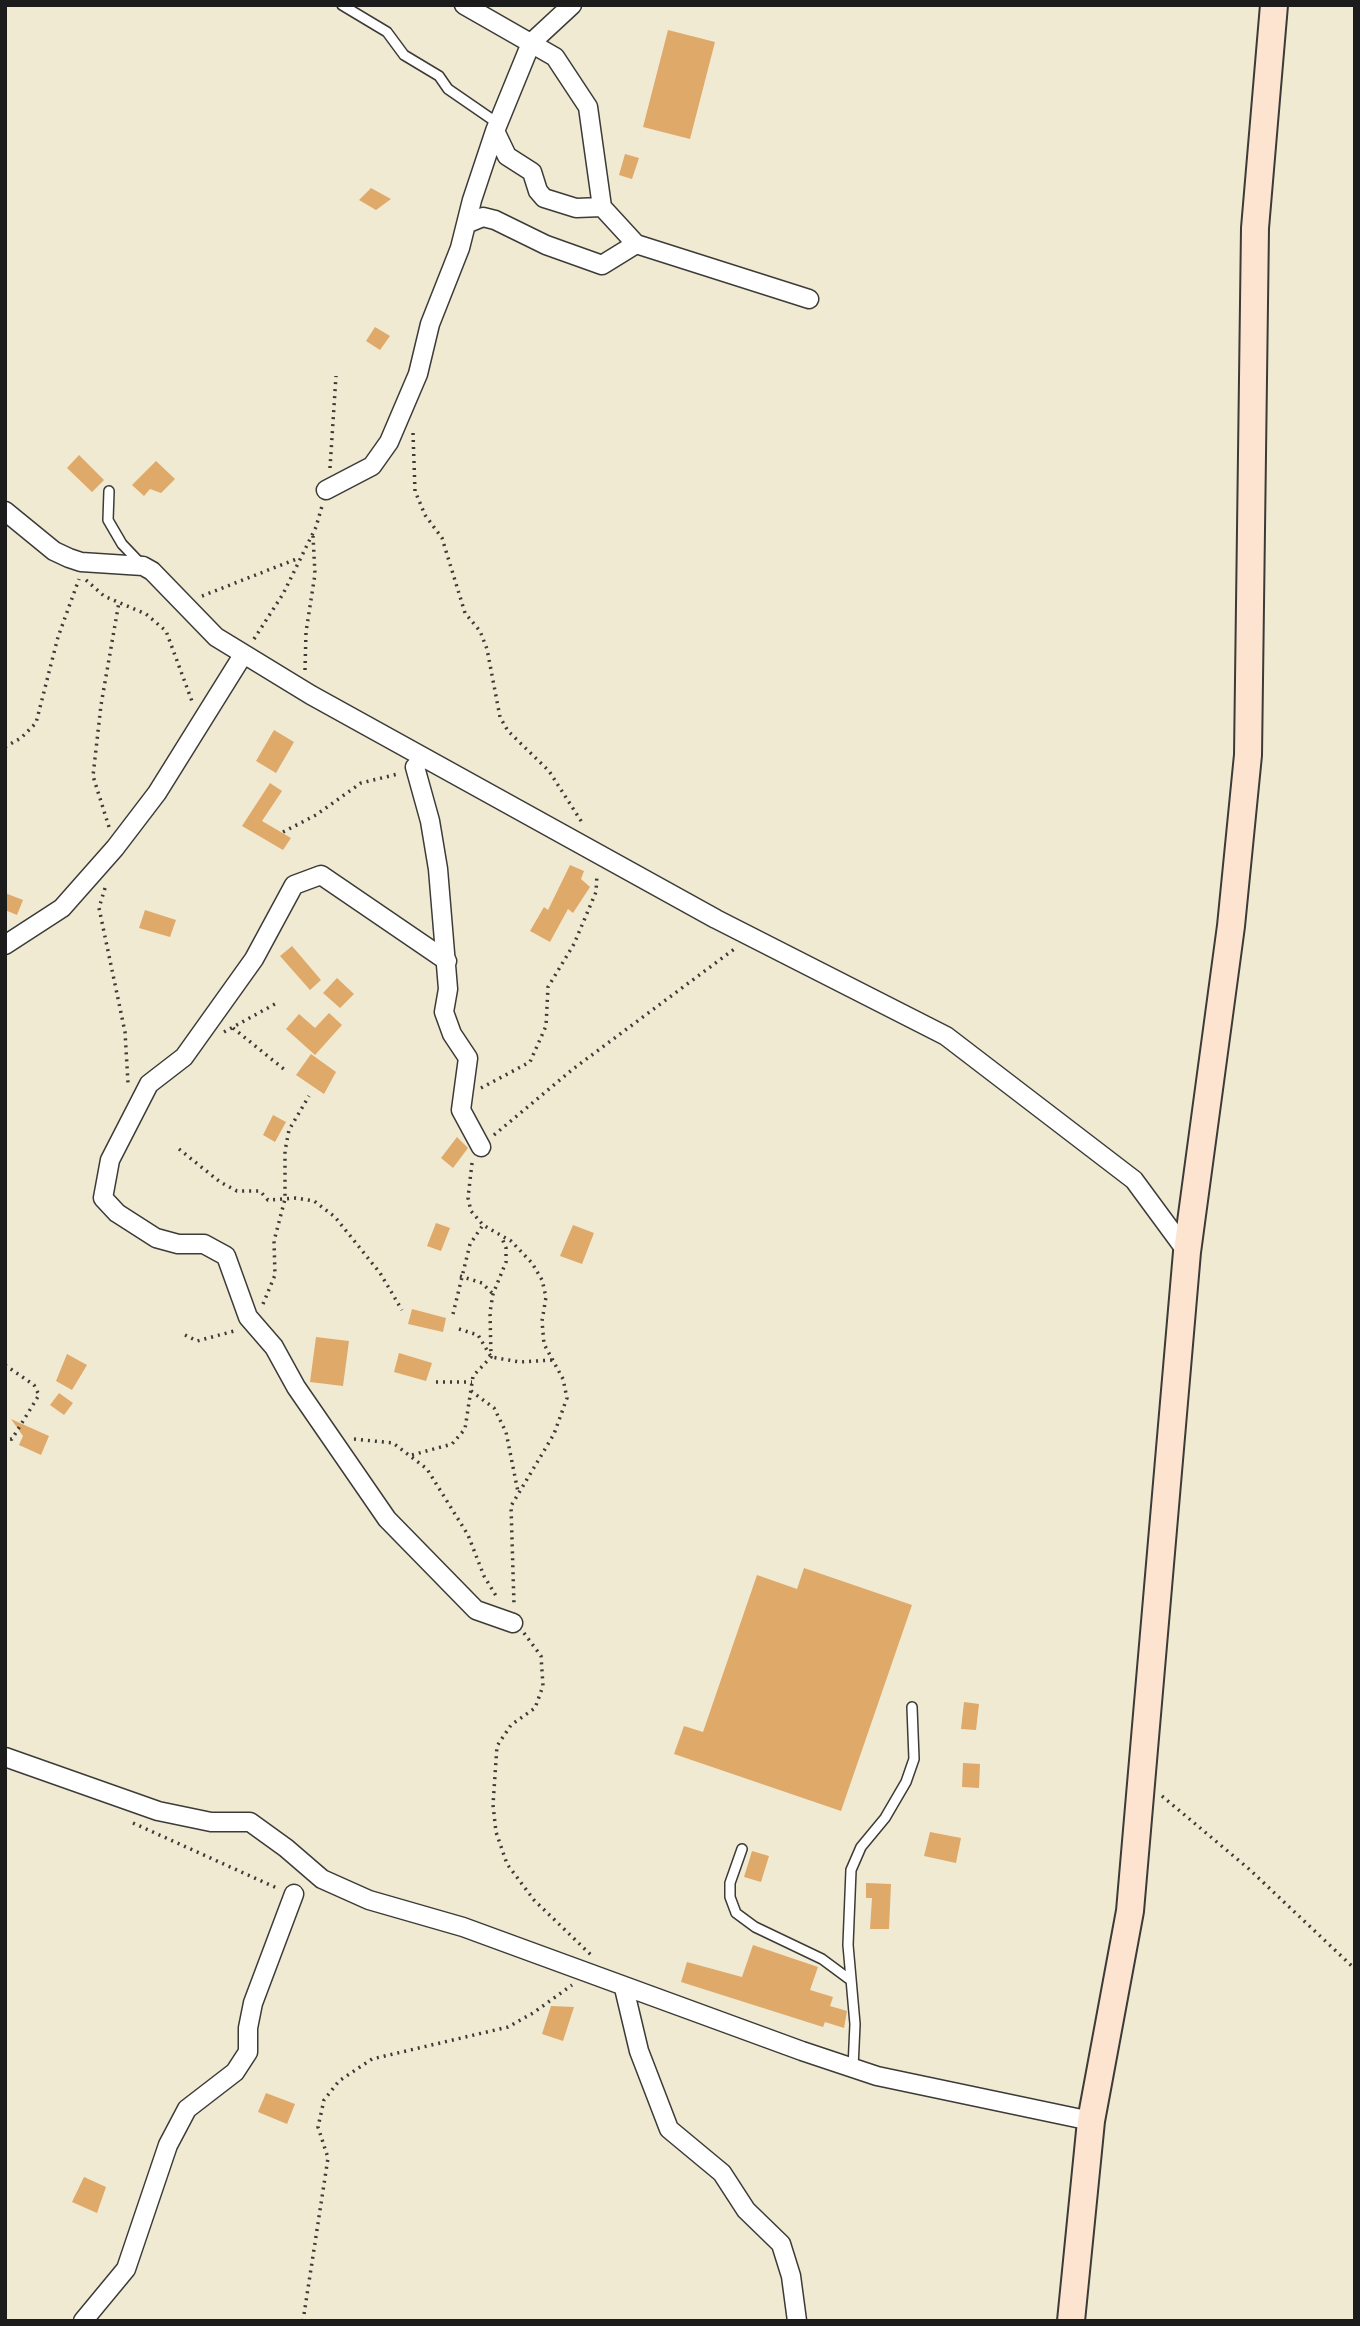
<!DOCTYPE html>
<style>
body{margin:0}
#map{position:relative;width:1360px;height:2326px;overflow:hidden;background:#f0ead3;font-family:Alegreya,serif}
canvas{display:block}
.frame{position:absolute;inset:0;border:7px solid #1c1c1c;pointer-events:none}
</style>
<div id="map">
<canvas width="1360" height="2326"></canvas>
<div class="frame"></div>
</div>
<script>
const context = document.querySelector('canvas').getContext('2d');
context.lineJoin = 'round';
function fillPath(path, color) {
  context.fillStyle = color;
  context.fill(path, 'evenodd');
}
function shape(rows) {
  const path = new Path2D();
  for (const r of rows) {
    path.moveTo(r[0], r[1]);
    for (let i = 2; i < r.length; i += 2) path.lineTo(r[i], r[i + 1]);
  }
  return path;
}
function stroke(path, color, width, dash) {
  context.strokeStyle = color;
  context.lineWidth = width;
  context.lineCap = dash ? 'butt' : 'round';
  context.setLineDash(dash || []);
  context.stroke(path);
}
fillPath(shape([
 [668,30,715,42,690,139,643,127],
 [625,154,639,158,632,179,619,175],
 [371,188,391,199,376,210,359,200],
 [375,327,390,336,380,350,366,341],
 [79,455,104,480,92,492,67,468],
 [156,461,175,479,161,493,150,489,144,496,132,485],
 [274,730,294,742,276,773,256,761],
 [270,783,282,791,262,821,291,838,283,850,242,826],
 [570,865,584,871,581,879,590,887,573,913,568,909,550,942,530,931,544,907,548,910],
 [5,893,23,900,17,915,5,910],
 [145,910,176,920,170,937,139,928],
 [292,946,321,980,310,990,280,956],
 [337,978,354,994,340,1008,323,993],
 [329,1013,342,1025,315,1055,286,1029,299,1014,315,1028],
 [311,1054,336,1072,324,1094,296,1075],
 [273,1115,286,1122,275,1142,263,1135],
 [457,1137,468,1148,453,1168,441,1158],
 [436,1223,450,1228,441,1251,427,1246],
 [573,1225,594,1233,582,1264,560,1256],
 [412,1309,446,1318,443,1332,408,1324],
 [316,1337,349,1341,343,1386,310,1382],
 [399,1353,432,1363,426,1381,394,1372],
 [67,1354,87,1365,72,1390,56,1381],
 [59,1393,73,1403,64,1415,50,1405],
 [11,1419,49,1436,41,1455,19,1445,23,1436],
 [804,1568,912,1605,841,1811,674,1754,684,1726,703,1732,757,1575,797,1589],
 [964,1702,979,1704,976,1730,961,1729],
 [963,1763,980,1764,979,1788,962,1787],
 [930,1832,961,1838,956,1863,924,1856],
 [752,1851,769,1856,761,1882,744,1877],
 [866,1883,891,1884,889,1929,870,1929,872,1898,866,1898],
 [753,1945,818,1967,810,1990,833,1997,830,2006,847,2011,844,2028,825,2022,823,2027,681,1982,687,1962,742,1977],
 [551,2006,574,2007,563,2041,542,2034],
 [266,2093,295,2104,287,2124,258,2112],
 [84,2177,106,2187,97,2213,72,2202]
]), '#dfa969');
const lane = shape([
 [342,5,387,32,404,55,439,76,448,89,493,120,494,126],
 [109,491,108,520,122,544,141,564],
 [742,1849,730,1883,730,1897,736,1913,755,1927,822,1959,849,1979],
 [853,2068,855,2024,848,1945,851,1870,861,1847,885,1818,906,1782,914,1759,912,1707]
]);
const street = shape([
 [464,5,555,57,588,107,602,207,636,244,809,299],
 [495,131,507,156,532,172,538,191,544,198,576,208,602,207],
 [466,224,483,217,495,220,546,245,602,265,636,244],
 [326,490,372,466,389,442,418,374,430,324,460,248,472,200,495,131,531,43,572,5],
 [5,511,54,551,69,558,81,562,143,566,152,571,216,637,311,695,716,919,946,1036,1134,1180,1187,1252],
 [415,767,430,821,438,869,448,989,444,1012,452,1034,468,1058,461,1110,481,1147],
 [5,945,62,908,115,848,157,793,243,655],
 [447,961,321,875,294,885,254,959,184,1057,149,1084,110,1160,103,1198,117,1213,156,1238,178,1244,204,1244,226,1256,248,1317,274,1347,296,1387,387,1519,476,1610,513,1623],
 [5,1757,158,1811,211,1822,250,1822,286,1848,322,1879,369,1900,463,1927,802,2051,877,2076,1091,2121],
 [624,1988,639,2051,669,2129,722,2173,746,2210,781,2244,791,2276,797,2321],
 [83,2321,126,2269,168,2145,187,2109,235,2072,248,2052,248,2028,253,2003,294,1894]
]);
const secondary = shape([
 [1071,2321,1091,2121,1130,1911,1187,1252,1231,926,1248,755,1255,228,1274,5]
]);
stroke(lane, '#3c3b37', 12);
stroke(street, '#3c3b37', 21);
stroke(secondary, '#3c3b37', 30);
stroke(shape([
 [413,433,415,491,425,515,442,538,465,613,480,631,487,649,500,717,508,731,549,771,583,824],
 [330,468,336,376],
 [86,580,104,596,146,614,166,631,193,704],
 [202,596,299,558],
 [254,639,283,594,316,527,322,506],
 [305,670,306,632,315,574,313,536],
 [5,747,21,738,36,723,58,637,79,579],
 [109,827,93,776,101,705,119,602],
 [283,832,316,815,361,783,398,774],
 [105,888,99,908,125,1032,128,1083],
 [233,1028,285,1070],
 [224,1032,275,1004],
 [481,1088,530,1062,546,1026,548,987,574,944,596,892,597,874],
 [494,1135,573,1069,737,947],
 [179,1149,220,1182,237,1191,260,1191,268,1200,296,1198,314,1201,335,1217,380,1273,402,1310],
 [472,1163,468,1198,471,1211,483,1225,511,1241,532,1263,542,1280,546,1297,542,1321,544,1344,563,1379,567,1398,554,1434,511,1506,514,1605],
 [460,1276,482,1283,493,1294],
 [263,1304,275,1275,274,1241,285,1199,285,1151,289,1130,309,1096],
 [453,1314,470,1244,483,1225],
 [459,1329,478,1335,491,1357,520,1362,553,1360],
 [185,1335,197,1341,238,1330],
 [5,1365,34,1385,39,1395,12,1439,5,1440],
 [436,1382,472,1382],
 [471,1391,494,1408,506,1432,518,1492],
 [354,1439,393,1443,427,1469,468,1535,484,1576,498,1599],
 [412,1455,452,1444,465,1429,473,1376,491,1357,490,1312,493,1294,506,1262,506,1248,501,1236],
 [524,1633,541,1656,543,1686,535,1708,511,1725,497,1746,493,1805,496,1832,507,1864,534,1900,591,1955],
 [1162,1796,1249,1869,1355,1969],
 [133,1823,279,1889],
 [303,2321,328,2158,318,2127,324,2100,339,2081,372,2059,508,2027,533,2013,572,1985]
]), '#3c3b37', 3.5, [2, 5]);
stroke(lane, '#fff', 9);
stroke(street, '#fff', 18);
stroke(secondary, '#fde4d0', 26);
</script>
